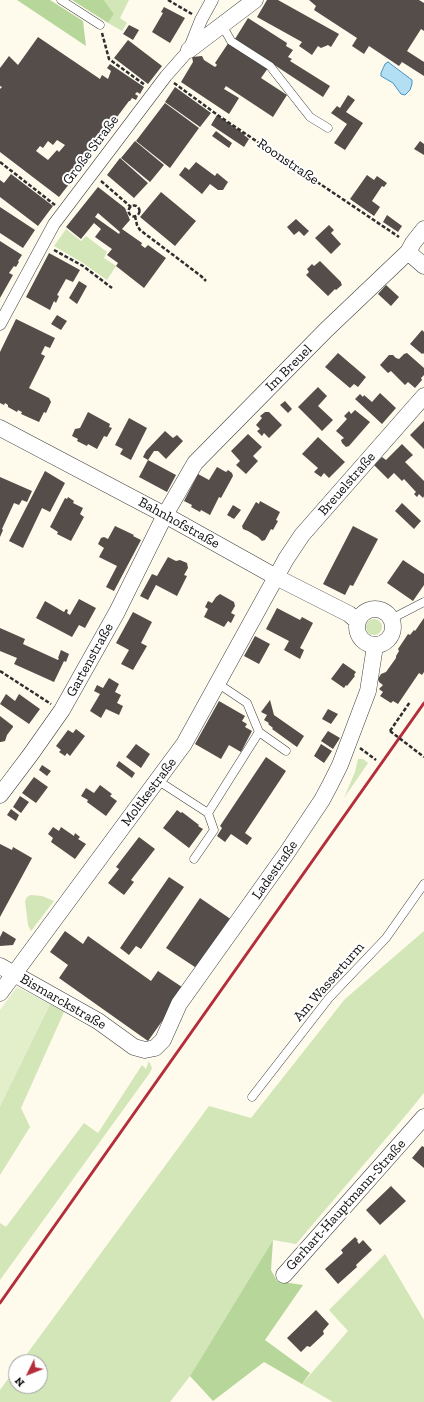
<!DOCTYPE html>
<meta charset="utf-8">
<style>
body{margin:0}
#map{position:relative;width:424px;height:1402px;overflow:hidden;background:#fefaec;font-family:"Zilla Slab",serif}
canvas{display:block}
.north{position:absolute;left:8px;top:1354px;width:40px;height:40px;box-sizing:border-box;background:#fff;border:1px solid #9e9e9e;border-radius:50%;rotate:227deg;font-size:11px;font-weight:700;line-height:16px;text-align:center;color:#0c0c0c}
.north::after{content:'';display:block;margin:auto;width:14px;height:18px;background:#b42d3a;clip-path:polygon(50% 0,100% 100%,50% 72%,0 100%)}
</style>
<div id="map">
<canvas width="424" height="1402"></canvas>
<div class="north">N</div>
</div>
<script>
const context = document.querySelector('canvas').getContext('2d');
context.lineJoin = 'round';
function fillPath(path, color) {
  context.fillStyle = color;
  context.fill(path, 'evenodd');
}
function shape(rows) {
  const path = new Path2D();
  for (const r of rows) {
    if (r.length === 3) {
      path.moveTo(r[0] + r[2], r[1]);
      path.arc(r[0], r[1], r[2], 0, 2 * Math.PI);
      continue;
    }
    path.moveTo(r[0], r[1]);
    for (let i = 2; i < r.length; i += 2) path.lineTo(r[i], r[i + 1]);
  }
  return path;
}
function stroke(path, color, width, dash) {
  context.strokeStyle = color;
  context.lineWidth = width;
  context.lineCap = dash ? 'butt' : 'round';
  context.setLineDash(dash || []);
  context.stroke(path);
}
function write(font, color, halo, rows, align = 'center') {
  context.font = font + ' "Zilla Slab",serif';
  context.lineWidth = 4;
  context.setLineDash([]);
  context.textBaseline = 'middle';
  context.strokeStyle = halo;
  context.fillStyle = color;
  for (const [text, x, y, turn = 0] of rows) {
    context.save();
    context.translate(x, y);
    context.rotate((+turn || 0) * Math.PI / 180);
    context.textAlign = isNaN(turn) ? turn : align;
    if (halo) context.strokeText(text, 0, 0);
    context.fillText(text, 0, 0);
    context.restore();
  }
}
fillPath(shape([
 [104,0,129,0,120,18,127,23,122,31,108,23,114,14],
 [66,229,81,241,86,236,107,252,104,258,116,266,107,280,83,263,54,246],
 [374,627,8],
 [358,759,363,759,368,763,344,798,355,772],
 [31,895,42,896,54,901,31,931,28,925,25,901,27,897],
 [424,931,424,1093,406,1115,296,1244,273,1240,190,1376,170,1402,0,1402,0,1390,16,1368,16,1386,40,1386,40,1362,21,1362,209,1106,251,1118,345,999],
 [50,1004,64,1012,21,1108,30,1127,0,1175,0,1106],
 [149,1061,152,1068,149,1074,0,1280,0,1223,6,1227,84,1123,98,1133,142,1065,146,1069],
 [385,1254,424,1320,424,1402,333,1402,302,1384,348,1331,329,1310]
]), '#d2e6b8');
fillPath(shape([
 [17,0,50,0,83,21,86,46],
 [72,0,104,0,114,14,108,23],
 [273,1240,271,1270,277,1281,303,1285,265,1340,310,1373,302,1384,264,1362,213,1401,190,1376]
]), '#b7d699');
fillPath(shape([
 [17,987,50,1004,0,1106,0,1010]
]), '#e3eeca');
const water = shape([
 [388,62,412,80,412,84,410,90,405,95,401,94,393,83,381,76,381,73,385,64,388,62]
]);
fillPath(water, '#b4def2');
stroke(water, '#3f97c5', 1);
fillPath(shape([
 [267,0,278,0,339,34,331,47,328,45,321,48,318,46,312,55,299,46,302,42,257,17],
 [309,0,419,0,424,3,424,31,421,29,407,51,424,62,424,76,402,62,399,66,369,46,364,54,352,46,357,38,314,10,316,6],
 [164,7,185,18,170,43,152,32,163,13,161,12],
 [248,18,287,43,286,46,293,50,288,57,292,59,290,61,330,86,323,97,235,39],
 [129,25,139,30,133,40,123,34],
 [38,37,100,79,102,75,108,79,111,71,107,68,110,64,144,87,140,94,137,92,135,94,138,96,136,100,132,98,130,101,129,101,108,129,109,130,70,177,73,179,59,197,0,152,0,89,2,87,0,86,0,68,9,56,18,65],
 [57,140,65,145,59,152,57,150,48,160,36,151,40,146,43,148,48,141,53,145],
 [128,40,162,66,148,84,114,58],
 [229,42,268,68,261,78,287,95,273,117,226,86,224,89,239,98,229,114,181,82,193,62,192,57,202,56,204,60,215,67,217,65,215,63],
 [175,87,211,113,200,127,165,102],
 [348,95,355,100,346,112,363,123,345,150,334,143,347,124,331,113,337,106,340,108],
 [165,103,199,128,170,168,136,141],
 [217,115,244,134,244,135,249,139,244,147,211,125],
 [216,131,232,143,229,148,212,136],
 [135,141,164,165,150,182,121,158],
 [420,141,424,144,424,155,414,149],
 [120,158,148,183,134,198,107,175],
 [196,162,215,176,217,173,228,182,223,190,218,190,210,184,202,194,179,175,185,167,189,170],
 [11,174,53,206,38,226,0,197,0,180,4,183],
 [367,175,374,180,377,176,387,183,384,187,382,186,372,201,380,207,374,216,350,199],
 [98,187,125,208,130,220,122,229,142,243,141,245,145,248,148,245,166,258,144,288,116,266,118,263,107,255,112,249,95,237,101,229,94,223,81,239,66,227],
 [98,213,120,232,119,234,95,217],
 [161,192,196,221,175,246,140,217],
 [0,207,35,230,23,248,0,233],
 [387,215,402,226,398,232,383,222],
 [296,219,309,231,304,236,299,231,294,235,287,227],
 [329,225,334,230,331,233,341,244,331,254,315,238],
 [0,241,22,255,18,261,19,262,16,267,14,266,9,273,13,275,0,298],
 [49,253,80,270,73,282,66,279,57,295,59,296,56,303,54,301,50,310,26,297],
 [320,261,341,282,341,283,342,285,336,290,335,289,328,296,306,275,309,272,307,269,312,264,314,266],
 [79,281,87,286,77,304,69,298],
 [386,285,399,297,391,306,378,294],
 [57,315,67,321,61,330,51,324],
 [16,319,55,338,50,348,45,346,41,354,45,356,29,388,49,398,51,402,46,413,44,412,39,422,21,414,22,412,18,410,17,412,8,407,8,405,5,403,4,405,0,403,0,352],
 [422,330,424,332,424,354,423,353,422,354,410,344],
 [338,353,366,377,358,387,354,384,350,388,325,367],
 [407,353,424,368,424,375,421,378,422,380,415,388,408,382,405,385,391,371,388,373,380,365,389,355,393,355,396,358,399,359,404,354],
 [318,387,327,396,318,406,333,420,322,431,298,407],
 [380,393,396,408,382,424,355,399,360,394,363,397,364,395,372,402],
 [285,401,292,409,288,413,280,405],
 [355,410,370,422,349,446,346,447,342,443,341,440,344,438,336,431,347,419,344,416,349,411,351,414],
 [88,412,110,424,109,427,112,428,107,437,104,436,97,449,88,444,87,446,77,441,78,439,72,436,75,429,80,428],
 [265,412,269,412,282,425,269,438,264,433,262,436,257,431,260,429,256,425,262,418,260,416],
 [129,418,147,428,131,460,120,454,123,449,115,445],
 [424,421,424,449,410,435],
 [165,431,173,438,177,435,183,441,166,459,158,451,154,451,148,460,143,457,146,451],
 [248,434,262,447,253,456,258,461,246,474,236,465,240,461,231,451],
 [318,437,345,462,329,478,324,473,321,477,314,472,318,468,302,454],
 [402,444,413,455,405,462,424,481,424,496,423,498,419,494,417,497,414,494,416,492,404,479,402,481,394,473,388,479,374,465,382,457,386,460],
 [148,460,176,475,167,492,139,477],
 [217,467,226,472,228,470,232,473,233,476,221,498,219,497,210,515,201,510,200,512,191,507,192,505,184,501,198,474,209,480],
 [45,471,65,483,50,512,42,508,23,548,9,541],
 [0,477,32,491,27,502,22,500,19,505,14,503,2,529,3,530,0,537],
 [68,497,74,501,73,503,83,508,80,514,84,517,71,541,57,534,58,532,50,527,65,498,67,499],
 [260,501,280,512,276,520,278,521,273,530,271,529,265,540,262,541,258,537,248,531,243,529,242,526,256,502,259,504],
 [402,503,421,521,414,529,395,511],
 [233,505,241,510,234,519,227,515],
 [115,526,134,535,133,536,141,540,114,591,106,587,117,566,99,557,104,548,98,544,101,538,104,537,108,539],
 [353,526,378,539,353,586,350,585,345,595,323,584],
 [168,557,176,561,180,560,187,563,188,568,184,575,187,576,177,596,156,585,148,600,140,596,152,574,157,576],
 [403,560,424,574,424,585,413,601,387,583],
 [220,594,234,602,235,606,231,613,235,615,231,623,228,621,224,627,204,617,208,609,205,607,208,601,212,603,216,597],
 [79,599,96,608,85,628,79,625,72,637,36,618,45,601,64,612,66,609,68,610,67,613,70,615],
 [277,608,300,620,302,617,313,623,300,648,304,650,300,659,284,650,289,641,266,629],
 [133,612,152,622,141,643,147,646,133,670,121,664,129,650,116,643],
 [424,618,424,672,422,675,419,673,398,704,393,701,391,703,380,696,383,692,379,689,383,685,379,682,378,679,381,674,386,672,396,658,396,656,399,651,398,649,408,634,410,635,414,630,415,631],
 [0,628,25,639,23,644,58,660,59,658,58,658,61,650,69,654,66,662,64,661,54,682,14,664,17,658,0,651],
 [255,636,270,644,259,664,244,656],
 [343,663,356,672,354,675,355,676,347,686,346,685,344,688,331,679],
 [109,678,119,684,115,692,121,695,117,703,123,706,119,715,106,709,101,718,90,711,100,694,94,691,97,685,103,688],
 [6,694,15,701,19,694,40,709,29,724,0,704],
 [270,700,274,715,304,736,297,747,272,729,273,728,268,724,269,723,264,720,267,715,261,712],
 [219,701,245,716,242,721,247,724,245,727,252,731,241,752,229,745,221,759,195,744],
 [328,709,338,714,331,724,322,719],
 [0,716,13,726,13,727,7,735,5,741,1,742,0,742],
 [76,729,85,736,70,756,67,753,65,756,59,752,61,750,56,746,68,730,73,733],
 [328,731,340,738,333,749,321,741],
 [136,744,150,754,141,768,126,757],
 [321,744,332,751,324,763,314,756],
 [266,757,286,771,245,833,252,838,247,845,231,834,225,842,217,836,222,828,220,826],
 [119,761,135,773,132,778,116,766],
 [42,765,51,771,47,776,39,770],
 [34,777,48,787,36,803,22,793],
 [100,785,112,794,110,796,117,801,106,816,87,802,88,800,81,796,86,788,94,793],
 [20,796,29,802,21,813,13,807],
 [11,809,19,815,16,821,7,815],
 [177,810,181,813,182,812,199,825,198,826,203,829,189,848,163,828],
 [53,827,59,831,61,827,74,836,75,833,80,837,78,839,86,844,75,859,51,842,53,838,48,834],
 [139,837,155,849,131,880,134,882,124,895,108,883,119,869,116,867],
 [0,844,12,850,13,847,32,858,0,917],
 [169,877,184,887,141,949,136,946,129,955,120,948],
 [200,898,232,920,198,969,166,948],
 [3,931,16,939,13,945,0,946,0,937],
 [65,931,83,944,88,936,151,981,158,971,185,989,148,1041,59,978,68,965,50,952],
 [422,1146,424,1147,424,1168,412,1158],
 [391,1186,406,1201,380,1225,366,1210],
 [355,1237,358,1240,357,1241,359,1244,363,1240,372,1250,356,1265,357,1267,338,1284,325,1269,343,1253,341,1250],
 [316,1310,329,1324,323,1331,324,1334,310,1347,307,1346,301,1352,287,1338]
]), '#544d49');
const service = shape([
 [61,0,100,25],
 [222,25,231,41,270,66,310,117,328,128],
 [391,619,424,602],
 [217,683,247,703,259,732,286,751],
 [157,780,208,813,259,732],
 [194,859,214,830,208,813],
 [252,1097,329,998,386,938,424,884]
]);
const pedestrian = shape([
 [0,324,54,224,166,76,189,50,201,20,212,0]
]);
const minor = shape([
 [189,50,255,0],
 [408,252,424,266],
 [0,428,165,515,276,577,349,614,357,621],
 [375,627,18],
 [0,795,31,754,62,710,117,612,165,515,195,463,326,330,408,252,413,243,424,229],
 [0,966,98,1021,134,1047,145,1050,155,1048,163,1040,179,1004,286,854,322,800,330,785,340,765,368,691,375,646],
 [0,993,184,744,286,559,302,535,424,396],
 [284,1275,424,1117]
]);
stroke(service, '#3f3f3f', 9);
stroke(pedestrian, '#3f3f3f', 13);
stroke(minor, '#3f3f3f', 17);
stroke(shape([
 [168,0,192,14],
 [102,33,109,59,145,85],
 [174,83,219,116,399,237],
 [0,162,55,205],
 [101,181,131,207],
 [134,211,5.5],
 [135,216,137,225,140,230,201,276,206,281],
 [54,250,83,266,112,288],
 [0,671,51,704],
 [390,731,410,702],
 [360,748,376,760]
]), '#2e2e2e', 2.5, [4, 2]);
stroke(service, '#fff', 8);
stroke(pedestrian, '#fff', 12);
stroke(minor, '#fff', 16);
stroke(shape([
 [0,1303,424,703]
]), '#b42d3a', 3);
stroke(shape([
 [390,731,424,757]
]), '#2e2e2e', 2.5, [4, 2]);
write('14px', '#0c0c0c', '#fff', [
 ["Große Straße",91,150,-53],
 ["Roonstraße",288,162,34],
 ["Im Breuel",289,368,-45],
 ["Breuelstraße",347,484,-49],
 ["Bahnhofstraße",179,523,29],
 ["Gartenstraße",90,660,-61],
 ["Moltkestraße",149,792,-53],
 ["Ladestraße",275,870,-55],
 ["Am Wasserturm",329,982,-49],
 ["Bismarckstraße",63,1002,30],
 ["Gerhart-Hauptmann-Straße",346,1205,-48]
]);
</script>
